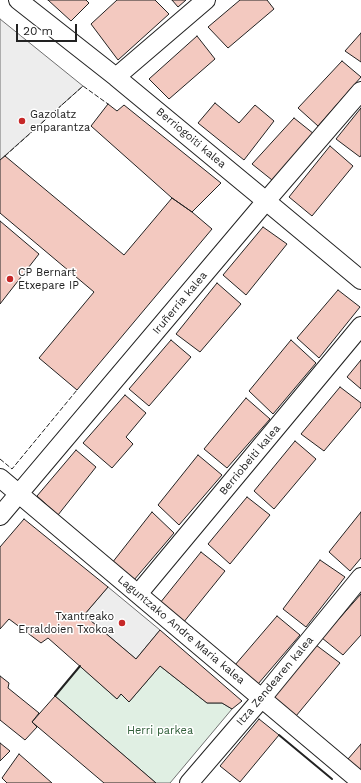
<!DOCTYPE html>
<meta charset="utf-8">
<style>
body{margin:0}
#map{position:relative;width:361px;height:783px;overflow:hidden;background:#fff;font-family:"Work Sans",sans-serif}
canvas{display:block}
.scale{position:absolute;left:16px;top:24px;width:61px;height:18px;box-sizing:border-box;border:2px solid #222;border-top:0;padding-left:5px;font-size:12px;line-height:14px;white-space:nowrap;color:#222;-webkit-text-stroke:3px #fff;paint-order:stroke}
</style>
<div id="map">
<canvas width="361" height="783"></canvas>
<div class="scale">20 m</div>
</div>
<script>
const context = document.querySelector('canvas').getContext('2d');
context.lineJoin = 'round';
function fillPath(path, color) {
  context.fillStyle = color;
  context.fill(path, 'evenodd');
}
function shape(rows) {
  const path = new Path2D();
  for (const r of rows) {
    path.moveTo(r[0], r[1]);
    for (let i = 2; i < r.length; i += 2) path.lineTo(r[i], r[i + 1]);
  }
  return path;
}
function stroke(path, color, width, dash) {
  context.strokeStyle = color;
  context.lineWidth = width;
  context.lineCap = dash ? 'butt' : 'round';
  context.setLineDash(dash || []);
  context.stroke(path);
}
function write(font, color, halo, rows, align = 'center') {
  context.font = font + ' "Work Sans",sans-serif';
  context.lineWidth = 3;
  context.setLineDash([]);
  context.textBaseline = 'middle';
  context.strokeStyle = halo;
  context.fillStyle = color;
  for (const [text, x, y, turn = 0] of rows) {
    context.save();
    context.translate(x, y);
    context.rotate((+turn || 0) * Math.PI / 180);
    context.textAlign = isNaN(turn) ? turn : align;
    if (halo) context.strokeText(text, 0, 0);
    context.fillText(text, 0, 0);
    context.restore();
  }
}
const green = shape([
 [80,666,117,699,121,694,129,702,160,666,207,703,222,703,232,709,170,783,156,783,55,696,80,666]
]);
fillPath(green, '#e0efe3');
stroke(green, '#6f6f6f', 1);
const parking = shape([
 [0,19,83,86,0,160,0,19],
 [108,587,160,630,136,659,84,615,108,587]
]);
fillPath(parking, '#ededed');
stroke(parking, '#6f6f6f', 1);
const building = shape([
 [48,0,86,0,89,3,71,21,48,0],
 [117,0,155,0,169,14,118,60,91,24,117,0],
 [172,0,186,0,178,7,172,0],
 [240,0,267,0,274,9,228,48,208,27,240,0],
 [361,33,361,62,345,51,361,33],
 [197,36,215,59,169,99,149,79,197,36],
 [342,61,361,77,318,126,298,108,342,61],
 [215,103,239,123,255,105,274,121,244,160,198,123,215,103],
 [108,104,117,111,124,105,221,183,192,212,172,198,91,126,108,104],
 [361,108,361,155,360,157,336,139,361,108],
 [294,118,314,134,272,180,252,164,294,118],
 [330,146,353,166,312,216,289,197,330,146],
 [5,156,124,255,172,198,192,212,212,229,77,390,39,358,94,292,0,213,0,160,5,156],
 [0,221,39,254,0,304,0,221],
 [263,227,287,244,246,295,223,275,263,227],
 [217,283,241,304,200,352,176,334,217,283],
 [338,290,360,307,319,358,297,338,338,290],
 [171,340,191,357,149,406,129,389,171,340],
 [291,340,316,363,273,414,249,391,291,340],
 [361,360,361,389,347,377,361,360],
 [340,387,361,403,361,407,324,451,301,434,340,387],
 [125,395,146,413,126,437,133,444,112,468,83,443,125,395],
 [246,398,270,419,227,468,204,449,246,398],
 [295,441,316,459,274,509,254,491,295,441],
 [76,450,96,467,58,515,37,496,76,450],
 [198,455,222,475,179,525,158,505,198,455],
 [247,497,270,515,230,564,208,544,247,497],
 [152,512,174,533,134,580,112,563,152,512],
 [361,512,361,558,350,571,329,552,361,512],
 [24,519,108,587,84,615,136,659,160,630,242,701,232,709,222,703,207,703,160,666,129,702,121,694,117,699,48,638,41,643,9,619,0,629,0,547,24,519],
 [201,552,225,571,183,623,160,603,201,552],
 [320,560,345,577,306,627,283,609,320,560],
 [361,594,361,635,343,655,322,638,361,594],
 [277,616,300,635,258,684,235,665,277,616],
 [316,645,340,663,296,716,270,695,316,645],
 [0,676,9,683,8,688,39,713,32,722,37,727,25,740,0,720,0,676],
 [55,696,156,783,104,783,32,722,55,696],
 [259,719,279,735,240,782,220,766,259,719],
 [0,743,10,751,0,761,0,743],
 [361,744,361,772,348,759,361,744],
 [19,754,52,783,7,783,2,778,19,754]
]);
fillPath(building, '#f3c9c0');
stroke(building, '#222', 1);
const street = shape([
 [18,0,116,77,266,201,361,280],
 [116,77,206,0],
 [0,478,361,782],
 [0,516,266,201,361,91],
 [138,594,361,326],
 [189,783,262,698,361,577]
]);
stroke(street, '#222', 20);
stroke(street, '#fff', 18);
stroke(shape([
 [5,156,83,86,108,104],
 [0,459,12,469,77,390]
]), '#222', 1, [5, 2]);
stroke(shape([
 [55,696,80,666],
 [279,735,332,779]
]), '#222', 2);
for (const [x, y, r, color] of [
 [22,121,4,"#c62828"],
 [10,279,4,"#c62828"],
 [122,623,4,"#c62828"]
]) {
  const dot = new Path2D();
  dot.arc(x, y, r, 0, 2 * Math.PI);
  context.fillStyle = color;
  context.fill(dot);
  stroke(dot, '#fff', 1.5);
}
write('11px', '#222', '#fff', [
 ["Gazolatz",30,115],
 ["enparantza",30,128],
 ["CP Bernart",18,273],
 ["Etxepare IP",18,286],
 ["Txantreako",114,617,"right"],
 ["Erraldoien Txokoa",114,630,"right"]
], 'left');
write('11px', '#222', '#fff', [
 ["Berriogoiti kalea",191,138,40],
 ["Iruñerria kalea",180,303,-50],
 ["Berriobeiti kalea",250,460,-50],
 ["Laguntzako Andre Maria kalea",181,630,40],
 ["Itza Zendearen kalea",275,681,-50]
]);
write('11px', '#2f5e38', '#fff', [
 ["Herri parkea",160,731]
]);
</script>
